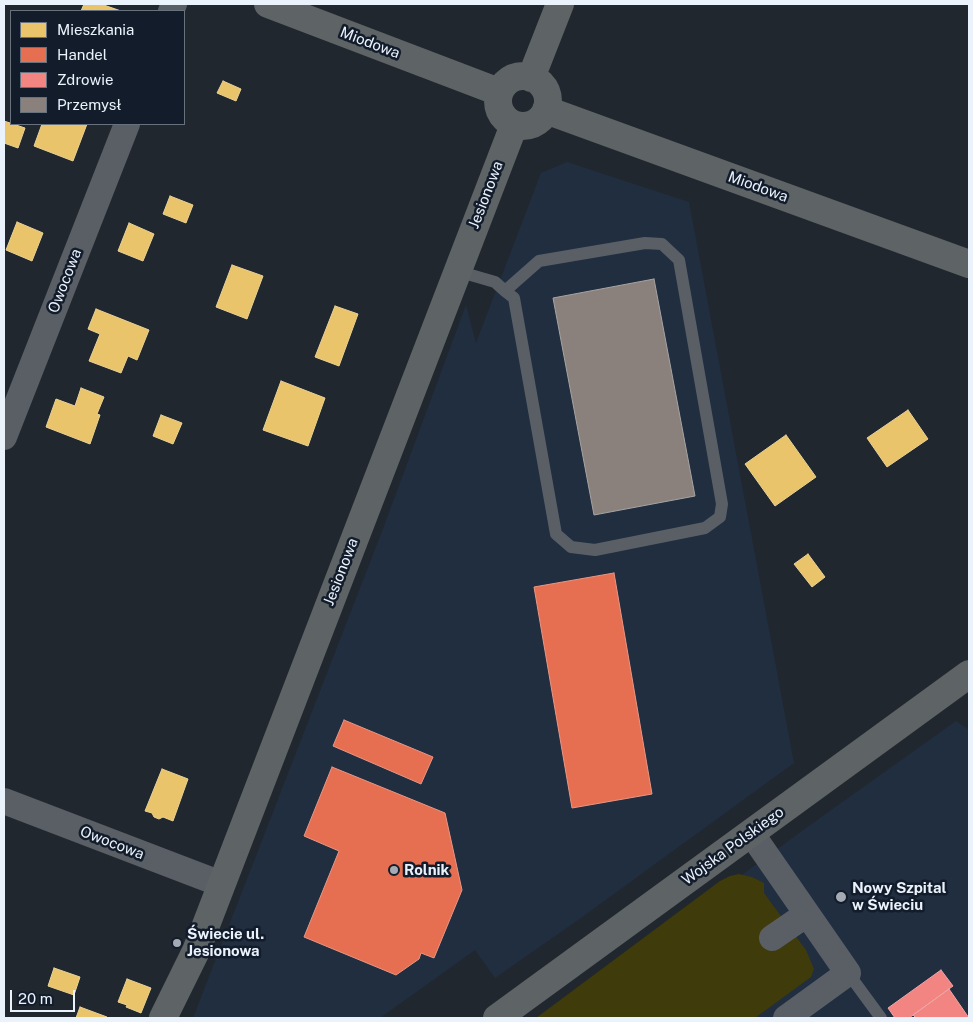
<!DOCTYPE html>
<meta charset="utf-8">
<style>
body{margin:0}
#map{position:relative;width:973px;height:1022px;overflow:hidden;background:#21272f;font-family:"Public Sans",sans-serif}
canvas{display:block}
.frame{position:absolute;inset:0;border:5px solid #eaf2fc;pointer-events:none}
.legend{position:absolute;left:10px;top:10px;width:175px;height:115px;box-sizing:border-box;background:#121c2b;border:1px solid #68727f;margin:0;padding:6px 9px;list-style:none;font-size:15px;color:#eaf2fc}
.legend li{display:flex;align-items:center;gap:10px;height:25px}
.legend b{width:25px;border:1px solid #68727f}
.scale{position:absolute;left:10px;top:990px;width:65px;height:22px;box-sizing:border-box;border:2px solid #eaf2fc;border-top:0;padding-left:6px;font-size:15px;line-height:18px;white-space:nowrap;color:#eaf2fc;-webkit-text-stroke:4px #121c2b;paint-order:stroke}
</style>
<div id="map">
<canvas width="973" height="1022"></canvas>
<div class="frame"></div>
<ul class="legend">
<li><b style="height:14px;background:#e9c46a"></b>Mieszkania</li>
<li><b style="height:14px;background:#e76f51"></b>Handel</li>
<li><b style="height:14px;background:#f28482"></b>Zdrowie</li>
<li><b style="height:14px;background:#8a817c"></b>Przemysł</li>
</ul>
<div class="scale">20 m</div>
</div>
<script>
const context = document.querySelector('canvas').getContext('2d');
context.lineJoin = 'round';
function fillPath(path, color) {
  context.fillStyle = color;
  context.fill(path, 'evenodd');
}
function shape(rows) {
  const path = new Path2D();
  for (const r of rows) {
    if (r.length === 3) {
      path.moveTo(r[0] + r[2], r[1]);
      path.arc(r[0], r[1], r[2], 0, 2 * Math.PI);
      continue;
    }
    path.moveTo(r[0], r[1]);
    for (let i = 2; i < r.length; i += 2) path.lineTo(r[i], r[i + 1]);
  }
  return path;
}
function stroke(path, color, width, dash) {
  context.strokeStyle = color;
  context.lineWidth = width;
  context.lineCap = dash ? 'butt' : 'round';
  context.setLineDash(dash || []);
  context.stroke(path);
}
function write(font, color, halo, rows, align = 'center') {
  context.font = font + ' "Public Sans",sans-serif';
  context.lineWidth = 5;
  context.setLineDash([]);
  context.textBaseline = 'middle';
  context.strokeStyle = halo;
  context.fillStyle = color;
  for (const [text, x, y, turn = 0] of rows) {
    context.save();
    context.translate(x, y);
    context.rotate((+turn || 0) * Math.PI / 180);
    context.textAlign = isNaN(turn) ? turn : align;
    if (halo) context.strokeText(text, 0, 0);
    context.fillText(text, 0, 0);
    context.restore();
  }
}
fillPath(shape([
 [567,162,689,202,794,763,578,920,495,978,475,950,380,1018,193,1018,381,534,466,305,476,343,541,173],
 [956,721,969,730,969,1018,555,1018,611,970,813,823]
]), '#202e40');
fillPath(shape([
 [739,874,752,877,764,883,764,893,806,950,814,969,811,977,755,1018,536,1018,720,881,730,876]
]), '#3f3b0a');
const homes = shape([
 [84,4,101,4,121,11,81,11,84,4],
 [223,81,241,89,236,101,217,93,223,81],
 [4,121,25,128,18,148,4,143,4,121],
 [42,124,87,124,73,161,34,146,42,124],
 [170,196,193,205,186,223,163,214,170,196],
 [17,222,43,233,32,261,6,250,17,222],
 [129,223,154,234,143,261,118,251,129,223],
 [232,265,263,276,247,319,216,307,232,265],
 [335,306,358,314,339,366,315,357,335,306],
 [96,309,149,330,137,360,128,356,121,373,89,361,100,334,88,329,96,309],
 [281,381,325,398,308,446,263,430,281,381],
 [81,388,104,397,97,414,100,415,90,444,46,427,56,399,75,406,81,388],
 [908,410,928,439,887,467,867,438,908,410],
 [161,415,182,423,173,444,153,436,161,415],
 [786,435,816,477,775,506,745,464,786,435],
 [808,554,825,577,812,587,794,564,808,554],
 [162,769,188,779,173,821,163,817,159,819,154,817,152,813,145,811,162,769],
 [54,968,80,977,74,995,48,986,54,968],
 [127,979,151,988,141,1013,126,1007,127,1005,118,1002,127,979],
 [80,1007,107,1017,107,1018,76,1018,80,1007]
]);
fillPath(homes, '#e9c46a');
stroke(homes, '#e9d296', 1);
const shops = shape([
 [614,573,652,794,572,808,534,587,614,573],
 [344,720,433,757,421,784,333,746,344,720],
 [332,767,445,813,462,890,434,958,421,953,419,959,396,975,304,937,339,851,304,836,332,767]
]);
fillPath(shops, '#e76f51');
stroke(shops, '#e89684', 1);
const health = shape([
 [941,970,953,986,909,1018,895,1018,888,1008,941,970],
 [949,989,969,1018,916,1018,913,1015,949,989]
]);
fillPath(health, '#f28482');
stroke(health, '#f0a5a7', 1);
const industry = shape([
 [654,279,695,496,594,515,553,298,654,279]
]);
fillPath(industry, '#8a817c');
stroke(industry, '#a7a3a2', 1);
stroke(shape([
 [457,271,495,282,505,291,514,298,556,534,571,547,595,550,705,528,720,517,722,504,679,260,662,244,645,243,539,261,505,291],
 [848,973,881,1018]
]), '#5a5f66', 12);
stroke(shape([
 [171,11,174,4],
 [4,437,127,124],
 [4,801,221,884],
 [751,833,848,973,786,1018],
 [772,938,807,914]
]), '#5a5f66', 26);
stroke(shape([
 [268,4,499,92],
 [523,101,25],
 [531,78,560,4],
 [546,110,969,264],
 [163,1018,196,951,514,125],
 [497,1018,969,674]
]), '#5e6365', 28);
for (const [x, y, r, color] of [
 [394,870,5,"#a4abb4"],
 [841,897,6,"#a4abb4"],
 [177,943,5,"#a4abb4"]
]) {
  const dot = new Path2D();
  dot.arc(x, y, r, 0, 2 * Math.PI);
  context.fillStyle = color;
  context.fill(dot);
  stroke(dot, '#121c2b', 2);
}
write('15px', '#eaf2fc', '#121c2b', [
 ["Miodowa",370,43,21],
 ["Miodowa",758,187,20],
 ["Jesionowa",486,195,-69],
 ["Owocowa",65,281,-69],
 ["Jesionowa",341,572,-69],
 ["Owocowa",112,843,21],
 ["Wojska Polskiego",733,846,-36]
]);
write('bold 15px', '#eaf2fc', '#121c2b', [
 ["Rolnik",404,870],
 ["Nowy Szpital",852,888],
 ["w Świeciu",852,905],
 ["Świecie ul.",187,934],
 ["Jesionowa",187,951]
], 'left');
</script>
